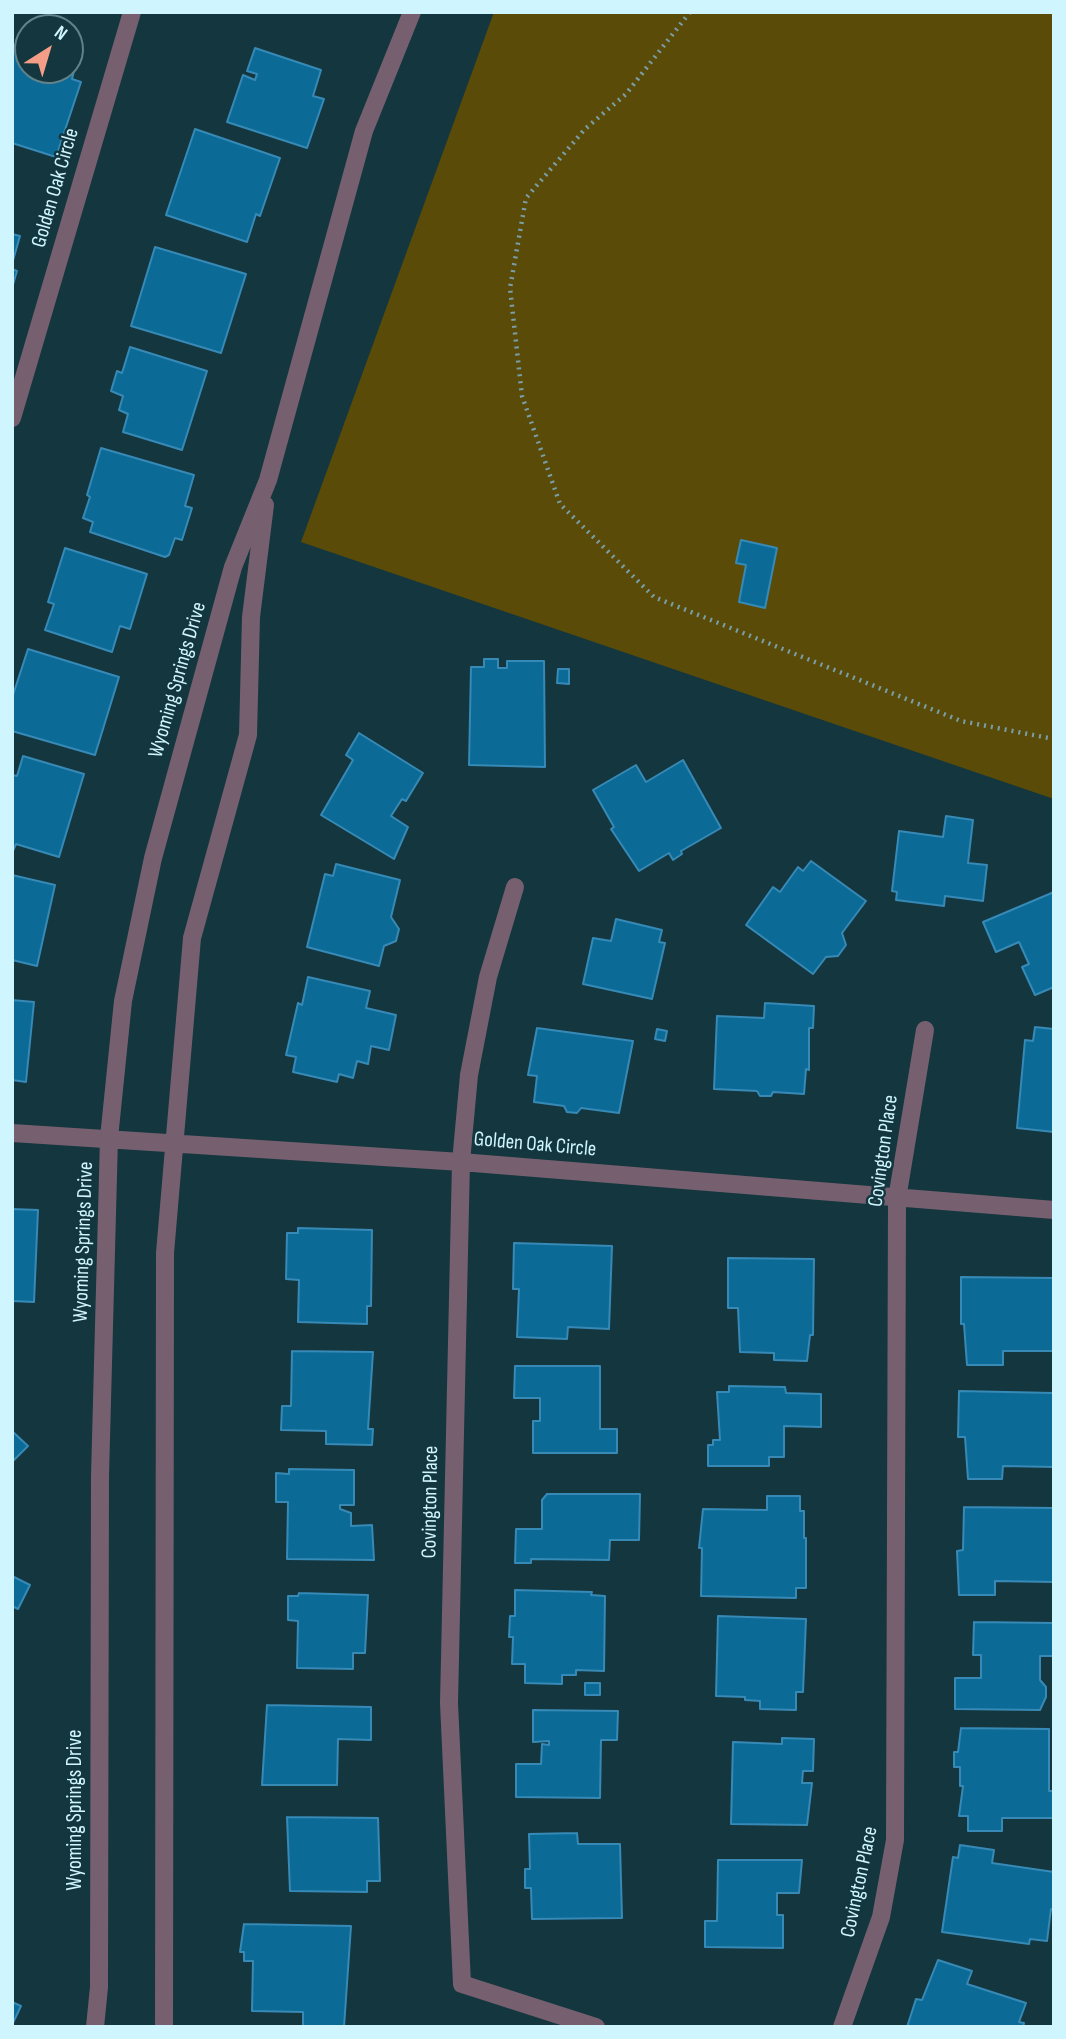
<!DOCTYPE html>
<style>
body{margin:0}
#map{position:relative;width:1066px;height:2039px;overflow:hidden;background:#14363e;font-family:"Sofia Sans Condensed",sans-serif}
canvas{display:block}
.frame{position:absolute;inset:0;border:14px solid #cff5ff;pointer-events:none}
.north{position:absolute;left:14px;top:14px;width:70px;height:70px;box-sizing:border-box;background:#14363e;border:2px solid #5f828b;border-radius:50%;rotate:37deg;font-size:19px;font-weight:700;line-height:28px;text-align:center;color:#cff5ff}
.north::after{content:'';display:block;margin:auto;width:24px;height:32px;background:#f49e87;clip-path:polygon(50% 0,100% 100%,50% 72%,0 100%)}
</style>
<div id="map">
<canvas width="1066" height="2039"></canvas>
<div class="frame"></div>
<div class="north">N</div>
</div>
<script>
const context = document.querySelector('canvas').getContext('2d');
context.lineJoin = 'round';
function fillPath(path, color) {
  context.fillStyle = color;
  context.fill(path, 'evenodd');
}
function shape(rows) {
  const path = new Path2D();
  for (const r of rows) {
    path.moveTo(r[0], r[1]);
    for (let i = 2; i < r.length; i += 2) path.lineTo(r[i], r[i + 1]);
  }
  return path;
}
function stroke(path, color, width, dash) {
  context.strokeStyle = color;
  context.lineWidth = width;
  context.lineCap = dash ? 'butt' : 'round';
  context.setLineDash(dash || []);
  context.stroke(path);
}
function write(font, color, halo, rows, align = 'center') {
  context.font = font + ' "Sofia Sans Condensed",sans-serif';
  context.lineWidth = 5;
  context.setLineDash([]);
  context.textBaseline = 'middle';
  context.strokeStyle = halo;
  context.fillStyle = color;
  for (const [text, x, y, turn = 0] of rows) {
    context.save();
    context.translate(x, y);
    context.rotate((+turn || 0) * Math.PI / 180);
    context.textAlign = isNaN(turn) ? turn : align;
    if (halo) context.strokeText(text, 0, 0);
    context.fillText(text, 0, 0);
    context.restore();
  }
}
fillPath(shape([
 [494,12,1054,12,1054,799,301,542]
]), '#5a4c08');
const building = shape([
 [12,44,28,50,28,70,70,70,74,71,72,79,81,82,56,157,12,143,12,44],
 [255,48,321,70,313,96,324,99,307,148,227,122,243,75,255,80,257,74,247,71,255,48],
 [195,129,280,158,260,216,256,214,247,242,166,215,195,129],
 [12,234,20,236,12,264,12,234],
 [155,247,246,274,221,353,131,326,155,247],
 [12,269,17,271,12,288,12,269],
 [130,347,207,371,182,450,123,432,128,414,119,410,123,396,111,391,117,371,122,373,130,347],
 [101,448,194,475,185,506,192,508,182,540,175,538,169,555,165,557,90,532,93,522,83,518,90,497,87,495,101,448],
 [741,540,777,548,765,608,739,602,746,565,736,563,741,540],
 [65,548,147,574,130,629,120,626,112,652,45,630,54,604,48,602,65,548],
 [28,649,119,677,95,755,12,731,12,698,28,649],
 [484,659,498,659,498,668,507,668,507,661,544,661,545,767,469,765,471,667,484,667,484,659],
 [558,669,569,669,569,684,557,683,558,669],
 [359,733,423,773,406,801,402,799,391,816,408,827,394,859,321,815,353,760,346,755,359,733],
 [23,756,84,774,59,857,16,844,12,853,12,775,17,776,23,756],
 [683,760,721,828,681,851,682,854,673,860,669,853,639,871,611,829,614,827,593,790,636,765,646,782,683,760],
 [946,816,973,820,968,863,987,865,983,901,945,896,944,906,896,900,897,892,892,891,899,831,943,837,946,816],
 [811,861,866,901,842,933,846,945,838,956,826,957,813,974,746,925,773,887,780,892,798,867,803,871,811,861],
 [336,864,400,880,391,917,399,929,396,941,384,946,379,966,307,947,325,874,333,876,336,864],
 [12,875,55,885,37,966,12,960,12,875],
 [1054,892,1054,987,1035,995,1022,967,1029,964,1019,942,996,952,983,922,1054,892],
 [616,919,662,930,659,942,665,943,652,999,583,984,593,938,611,941,616,919],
 [308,977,370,991,366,1008,396,1015,389,1050,371,1046,368,1064,357,1061,353,1078,339,1074,337,1082,293,1072,296,1057,286,1055,298,1003,302,1005,308,977],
 [12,1000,34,1002,26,1082,12,1080,12,1000],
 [765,1003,814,1006,813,1028,809,1028,809,1070,806,1069,804,1094,773,1092,771,1096,760,1096,757,1091,714,1089,717,1016,764,1018,765,1003],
 [1035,1027,1054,1029,1054,1132,1017,1128,1025,1040,1033,1041,1035,1027],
 [537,1028,633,1041,619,1113,581,1108,577,1113,567,1112,564,1106,534,1102,537,1076,528,1075,537,1028],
 [657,1029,667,1031,665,1041,655,1039,657,1029],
 [12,1209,38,1210,34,1302,12,1301,12,1209],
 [298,1228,372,1230,371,1306,367,1306,367,1324,298,1322,299,1280,286,1279,287,1233,298,1233,298,1228],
 [514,1243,612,1246,609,1329,568,1327,567,1339,517,1337,519,1289,513,1289,514,1243],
 [728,1258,814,1259,813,1335,810,1335,807,1361,774,1360,774,1353,740,1352,738,1308,728,1308,728,1258],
 [961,1277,1054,1278,1054,1351,1003,1351,1003,1365,967,1365,964,1324,961,1324,961,1277],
 [292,1351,373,1352,368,1429,373,1429,372,1445,326,1444,326,1431,281,1430,282,1406,291,1406,292,1351],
 [515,1366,600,1366,600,1429,617,1429,617,1453,533,1453,533,1421,540,1421,540,1398,514,1398,515,1366],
 [729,1386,785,1387,786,1393,821,1394,821,1427,784,1426,784,1457,769,1457,769,1466,708,1466,708,1445,713,1445,713,1440,720,1440,717,1392,729,1392,729,1386],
 [959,1391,1054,1393,1054,1467,1003,1466,1002,1479,968,1479,965,1437,958,1437,959,1391],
 [12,1431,28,1446,12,1462,12,1431],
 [289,1469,354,1470,354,1505,340,1505,340,1509,351,1513,351,1526,372,1525,374,1560,287,1559,288,1502,276,1502,276,1473,289,1474,289,1469],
 [547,1494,640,1494,639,1540,610,1540,609,1560,531,1559,531,1563,515,1563,516,1529,542,1529,542,1500,547,1494],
 [767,1496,800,1496,800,1511,804,1511,804,1538,806,1538,806,1588,796,1588,796,1598,701,1596,702,1548,699,1548,703,1509,767,1510,767,1496],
 [964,1507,1054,1508,1054,1582,995,1581,995,1595,959,1595,957,1551,963,1550,964,1507],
 [12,1576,30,1585,18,1609,12,1606,12,1576],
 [515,1590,592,1592,591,1595,605,1596,604,1671,576,1670,576,1675,562,1675,562,1684,525,1683,525,1664,512,1664,513,1637,509,1637,510,1616,515,1616,515,1590],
 [299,1593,368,1595,365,1653,353,1653,353,1669,297,1668,298,1621,288,1620,288,1596,298,1596,299,1593],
 [718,1616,806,1619,803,1692,796,1692,796,1710,760,1709,760,1701,745,1700,745,1697,716,1696,718,1616],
 [974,1622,1054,1623,1054,1656,1040,1656,1040,1680,1046,1687,1046,1697,1040,1710,955,1709,955,1678,981,1678,981,1655,973,1655,974,1622],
 [585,1683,600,1683,600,1695,585,1695,585,1683],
 [267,1705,371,1707,371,1740,338,1739,337,1785,262,1785,267,1705],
 [533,1710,618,1711,617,1740,601,1740,600,1798,516,1797,516,1764,541,1764,542,1744,549,1745,549,1741,533,1742,533,1710],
 [961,1728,1049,1729,1049,1791,1054,1791,1054,1818,1002,1818,1002,1831,968,1831,968,1816,959,1816,963,1786,960,1786,960,1767,954,1767,954,1752,958,1752,961,1728],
 [782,1738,814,1739,813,1771,803,1771,802,1783,812,1783,807,1825,731,1824,733,1742,782,1744,782,1738],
 [287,1817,378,1818,380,1881,367,1881,367,1892,290,1891,287,1817],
 [577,1833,578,1844,620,1844,622,1918,532,1919,531,1888,525,1888,525,1869,530,1869,529,1834,577,1833],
 [960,1845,994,1850,992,1863,1054,1872,1054,1910,1051,1909,1047,1941,1030,1939,1029,1944,942,1932,953,1857,958,1858,960,1845],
 [718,1860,802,1860,799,1893,777,1893,777,1915,783,1915,783,1948,705,1947,705,1921,717,1921,718,1860],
 [244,1924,351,1926,344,2027,303,2027,303,2012,252,2011,253,1961,244,1961,244,1952,240,1952,244,1924],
 [938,1960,972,1971,967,1984,1026,2003,1019,2022,1024,2023,1023,2027,907,2027,916,1999,922,2000,938,1960],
 [12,2002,21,2006,12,2025,12,2002]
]);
fillPath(building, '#0c6b96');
stroke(building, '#3789b6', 2);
stroke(shape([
 [690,12,626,94,585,129,526,198,510,288,522,396,560,504,654,597,961,721,1054,739]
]), '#7a9ea7', 4.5, [2, 5]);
stroke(shape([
 [12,418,132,12],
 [515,887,488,977,469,1075,461,1162,449,1703,462,1984,596,2027],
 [12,1133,461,1162,1054,1210],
 [95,2027,99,1987,100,1476,109,1138,123,1001,153,858,233,567,268,480,364,131,412,12],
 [164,2027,165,1253,192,938,248,735,251,617,265,505],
 [842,2027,881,1917,895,1840,897,1199,925,1030]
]), '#766070', 18);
write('21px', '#cff5ff', '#14363e', [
 ["Golden Oak Circle",56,188,-74],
 ["Wyoming Springs Drive",178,680,-74],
 ["Golden Oak Circle",535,1145,5],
 ["Covington Place",884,1151,-82],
 ["Wyoming Springs Drive",84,1242,-88],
 ["Covington Place",431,1502,-89],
 ["Wyoming Springs Drive",76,1810,-90],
 ["Covington Place",860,1882,-78]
]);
</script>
